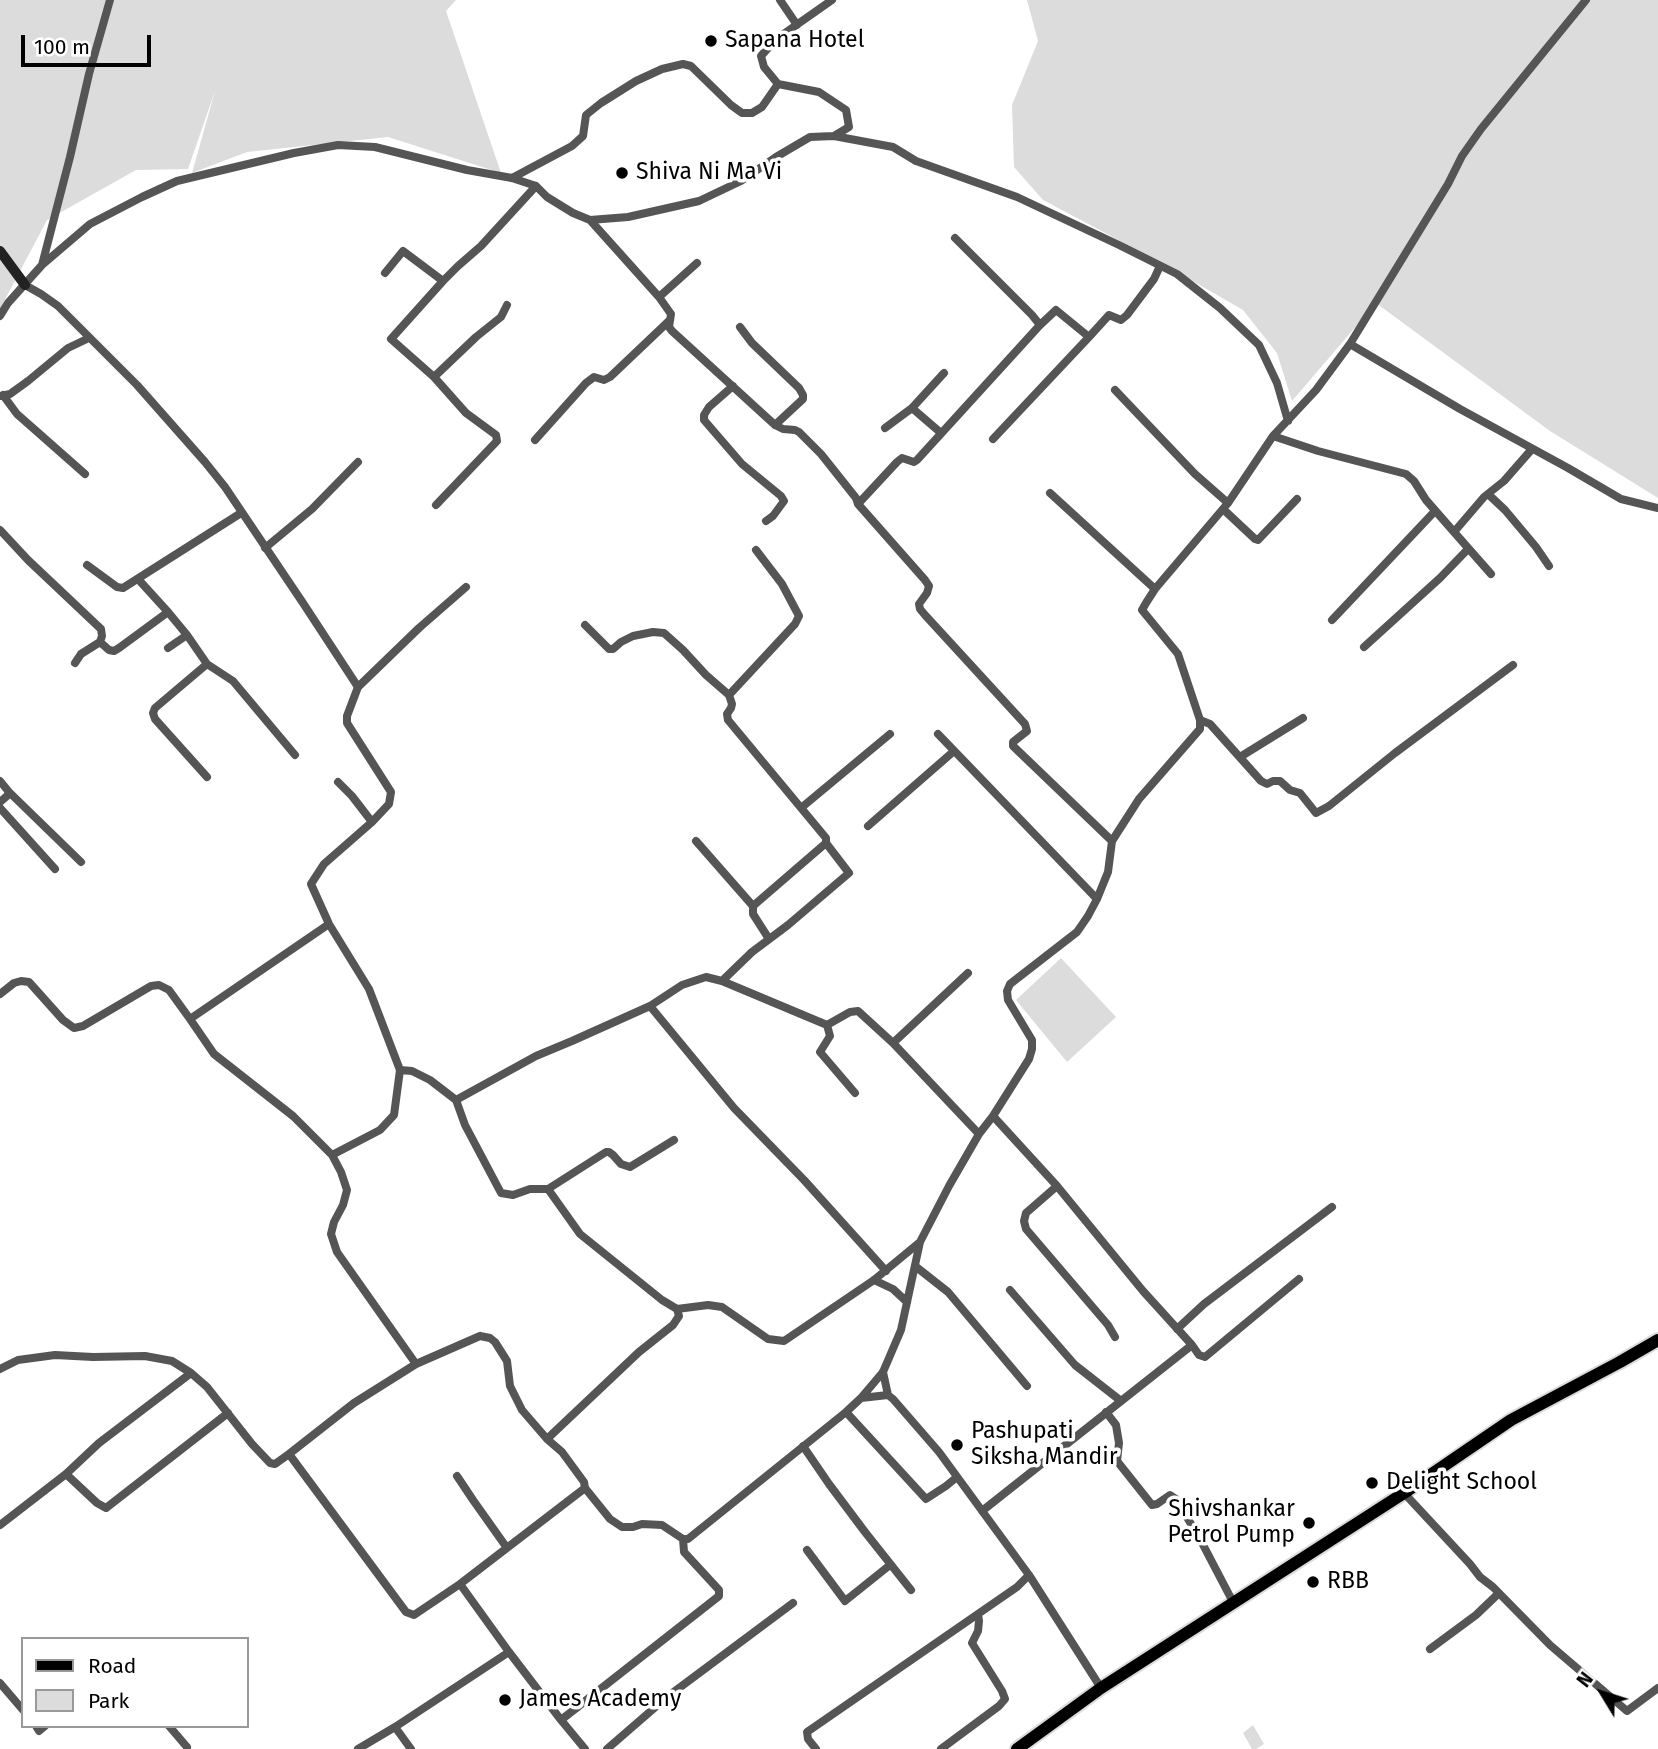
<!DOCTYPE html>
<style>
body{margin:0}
#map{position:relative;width:1658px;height:1749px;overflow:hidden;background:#fff;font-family:"Fira Sans",sans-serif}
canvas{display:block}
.legend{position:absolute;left:21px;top:1637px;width:228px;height:91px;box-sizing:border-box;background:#fff;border:2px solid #999;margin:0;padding:9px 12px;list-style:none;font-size:21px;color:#000}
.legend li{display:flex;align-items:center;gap:14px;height:35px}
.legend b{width:35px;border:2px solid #999}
.north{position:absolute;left:1567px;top:1658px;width:70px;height:70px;-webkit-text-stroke:5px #fff;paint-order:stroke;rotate:308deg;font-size:19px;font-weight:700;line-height:28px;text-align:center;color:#000}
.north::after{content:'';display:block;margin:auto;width:24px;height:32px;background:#000;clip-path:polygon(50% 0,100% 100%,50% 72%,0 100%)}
.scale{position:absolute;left:21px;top:35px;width:130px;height:32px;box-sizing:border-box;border:4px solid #000;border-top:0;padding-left:9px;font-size:21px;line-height:24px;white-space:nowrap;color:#000;-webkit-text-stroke:5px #fff;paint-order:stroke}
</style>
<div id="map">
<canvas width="1658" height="1749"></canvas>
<ul class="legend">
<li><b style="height:9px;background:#000"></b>Road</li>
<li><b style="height:19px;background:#dcdcdc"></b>Park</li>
</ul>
<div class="north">N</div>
<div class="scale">100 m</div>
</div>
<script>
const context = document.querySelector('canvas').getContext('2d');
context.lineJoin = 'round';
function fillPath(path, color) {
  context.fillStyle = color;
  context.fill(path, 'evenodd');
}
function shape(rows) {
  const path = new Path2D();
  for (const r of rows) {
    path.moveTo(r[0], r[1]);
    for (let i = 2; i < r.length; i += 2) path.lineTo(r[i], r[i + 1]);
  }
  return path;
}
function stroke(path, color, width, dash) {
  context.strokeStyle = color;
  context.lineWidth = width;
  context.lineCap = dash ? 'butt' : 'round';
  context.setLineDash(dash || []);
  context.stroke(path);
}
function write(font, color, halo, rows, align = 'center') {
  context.font = font + ' "Fira Sans",sans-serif';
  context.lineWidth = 7;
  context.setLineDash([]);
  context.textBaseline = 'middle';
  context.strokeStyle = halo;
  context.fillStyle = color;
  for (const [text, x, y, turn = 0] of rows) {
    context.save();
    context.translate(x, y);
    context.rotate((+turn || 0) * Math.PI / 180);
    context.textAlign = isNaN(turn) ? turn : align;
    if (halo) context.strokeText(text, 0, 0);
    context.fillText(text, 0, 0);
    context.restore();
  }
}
fillPath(shape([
 [0,0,456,0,446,11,501,173,388,137,247,152,192,173,215,91,188,169,136,170,47,220,0,309],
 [1027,0,1658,0,1658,498,1550,431,1376,303,1292,401,1277,353,1243,310,1158,261,1043,200,1014,167,1012,105,1038,41],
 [1061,958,1116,1017,1067,1062,1016,1000],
 [1253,1725,1264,1744,1256,1749,1252,1749,1243,1733]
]), '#dcdcdc');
const primary = shape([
 [1017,1749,1101,1688,1404,1493,1511,1420,1620,1362,1658,1340]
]);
stroke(primary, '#dbdbdb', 16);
stroke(shape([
 [780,0,797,25],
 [832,0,775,40,761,56,764,67,778,84,819,92,846,110,849,127,834,136],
 [512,178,572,146,583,136,586,115,601,103,636,81,662,69,683,64,691,66,731,105,742,113,752,113,762,107,778,84],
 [590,220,659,297,671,314,669,327,672,331,775,425,783,429,795,430,799,432,821,454,856,498,858,504,925,580,929,586,927,593,919,604,920,609,925,615,1025,724,1027,731,1013,742,1013,746,1112,841],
 [955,238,1032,315,1040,325,1056,310,1089,337,1109,315,1121,320,1127,315,1154,279,1160,266],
 [42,265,90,224,142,197,177,181,294,153,338,145,375,147,467,170,512,178,536,186,547,197,573,213,590,220,628,217,699,201,741,181,776,157,810,137,834,136,893,147,916,161,1017,197,1119,245,1177,274,1220,308,1259,345,1277,383,1288,421],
 [385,273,403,251,443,281],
 [25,285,41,294,58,306,137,385,205,462,225,487,303,603,358,687,347,716,347,723,391,792,389,804,372,822,324,864,311,884,329,924,369,989,400,1070,412,1071,430,1080,456,1100,465,1125,501,1193,513,1195,530,1189,548,1189,580,1234,662,1300,677,1309,708,1305,722,1307,768,1339,784,1341,874,1280,920,1242],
 [659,297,697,263],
 [0,316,8,303,42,265,70,157,89,74,110,0],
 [740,327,752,343,799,388,803,395,803,399,775,425],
 [1350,344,1460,409,1568,468,1621,499,1658,508],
 [434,377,476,337,501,317,507,305],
 [733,386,709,407,704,415,704,420,742,464,781,496,784,501,773,516,766,521],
 [1115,390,1195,474,1228,503],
 [3,395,17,414,85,474],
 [0,396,10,394,28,381,68,348,89,338],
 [912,408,941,433],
 [885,428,912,408,944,373],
 [1273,436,1318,451,1406,474,1414,481,1426,500,1454,532],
 [993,439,1089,337],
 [535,440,586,383,594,377,604,380,610,377,670,320],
 [1050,493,1155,589],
 [1488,494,1505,510,1536,547,1549,566],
 [858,504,897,462,902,458,914,462,917,460,1040,325],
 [436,505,497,441,496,435,466,413,434,377,391,339,443,281,458,266,481,246,536,186],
 [1223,509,1255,539,1258,540,1297,499],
 [0,530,28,560,101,629,102,636,100,642],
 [265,548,312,509,358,462],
 [87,565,117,587,123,588,241,513],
 [1491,574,1454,532,1484,497,1504,481,1532,449],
 [168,612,187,635,168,648],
 [1332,620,1435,511],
 [585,625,609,649,613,649,621,642,633,636,653,632,664,633,683,650,706,675,729,695,732,704,731,708,727,714,728,720,826,838,826,843,849,873,788,925,752,952,722,981],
 [187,635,207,664,233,681,295,755],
 [1364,647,1440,578,1468,549],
 [75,663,81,654,100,642,109,650,114,651,119,648,168,612,138,579],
 [358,687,419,628,466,587],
 [729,695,795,624,799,616,782,584,756,550],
 [1200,720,1210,724,1261,781,1267,784,1273,781,1280,781,1290,790,1300,793,1316,813,1329,806,1395,753,1513,665],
 [938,734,1097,899],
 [1240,757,1303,718],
 [207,777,155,719,153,713,155,708,207,664],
 [0,781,9,792,7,796,0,802],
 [338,782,352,796,372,822],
 [9,792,81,862],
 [0,808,55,869],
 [801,808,890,734],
 [868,826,954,751],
 [696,841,753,906],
 [769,939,753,914,753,906,826,843],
 [0,994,14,983,21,981,29,982,63,1020,74,1028,83,1026,151,986,159,985,169,990,190,1019,329,924],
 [650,1006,734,1108,804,1180,886,1271],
 [190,1019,214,1054,293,1116,332,1155,380,1130,394,1115,400,1070],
 [827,1025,830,1036,820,1052,855,1093],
 [893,1043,968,973],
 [456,1100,536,1056,572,1041,650,1006,682,985,706,977,722,981,827,1025,850,1012,858,1011,893,1043,979,1134,993,1116,1029,1059,1032,1049,1032,1040,1008,1000,1007,991,1010,984,1077,932,1088,916,1097,899,1108,872,1112,841,1139,799,1200,729,1200,720,1178,654,1142,610,1146,603,1155,589,1228,503,1273,436,1316,390,1350,344,1448,184,1462,156,1481,129,1586,0],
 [332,1155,341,1172,347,1190,343,1205,334,1222,331,1234,337,1252,416,1364],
 [1057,1186,1026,1213,1024,1221,1026,1229,1108,1325,1115,1337],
 [548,1189,606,1152,609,1152,613,1155,621,1164,630,1167,674,1140],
 [915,1266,948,1292,1027,1386],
 [874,1280,893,1289,907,1302],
 [1010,1290,1075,1365,1121,1401],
 [1177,1329,1204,1304,1332,1207],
 [480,1336,490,1338,495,1342,507,1361,510,1386,522,1410,547,1439,562,1452,584,1482,585,1488,460,1584,414,1615,406,1612,289,1454,354,1403,416,1364,480,1336],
 [1192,1345,1199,1355,1205,1357,1299,1279],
 [0,1369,18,1360,55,1355,93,1357,145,1356,172,1361,191,1373],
 [883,1372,888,1395],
 [861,1398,883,1372,901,1330,920,1242,949,1186,979,1134],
 [846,1412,926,1499,946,1486,957,1477],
 [1106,1412,1116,1425,1119,1443,1117,1461,1152,1505,1157,1504,1170,1495,1176,1499,1200,1539,1234,1604],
 [547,1439,639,1352,673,1325,679,1316,677,1309],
 [803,1446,829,1484,865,1532,911,1590],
 [66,1474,97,1503,106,1508,228,1413],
 [457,1476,473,1500,507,1548],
 [585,1488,610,1519,622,1527,633,1527,642,1524,662,1525,683,1539,688,1539,846,1412,861,1398,888,1395,893,1399,939,1452,1029,1575,1101,1688],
 [1404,1493,1470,1564,1480,1577,1493,1587,1550,1645,1627,1711,1658,1688],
 [982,1511,1192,1345,1143,1291,1057,1186,993,1116],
 [0,1525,66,1474,99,1443,191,1373,207,1387,252,1444,270,1463,275,1464,289,1454],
 [807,1550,845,1601,890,1565],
 [1430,1649,1476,1615,1499,1593],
 [509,1652,561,1720,585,1749],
 [0,1683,23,1710],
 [561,1720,719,1596,719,1590,684,1552,683,1539],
 [36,1726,39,1731,45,1726],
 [169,1726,187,1747],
 [395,1727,411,1749],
 [358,1749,395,1727,509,1652,460,1584],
 [607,1749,667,1697,793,1603],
 [816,1749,808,1739,807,1732,1017,1587,1029,1575],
 [941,1749,999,1706,1005,1699,1002,1691,972,1643,978,1631,979,1621,978,1614]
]), '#555', 8);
stroke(shape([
 [0,251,25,285]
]), '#222', 10);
stroke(primary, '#000', 12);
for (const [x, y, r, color] of [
 [711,41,7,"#000"],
 [622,173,7,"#000"],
 [957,1445,7,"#000"],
 [1372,1483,7,"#000"],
 [1309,1523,7,"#000"],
 [1313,1582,7,"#000"],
 [505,1700,7,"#000"]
]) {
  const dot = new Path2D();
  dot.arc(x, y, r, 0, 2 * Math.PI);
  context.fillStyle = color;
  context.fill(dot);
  stroke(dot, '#fff', 2.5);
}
write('23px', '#000', '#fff', [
 ["Sapana Hotel",725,41],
 ["Shiva Ni Ma Vi",636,173],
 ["Pashupati",971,1432],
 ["Siksha Mandir",971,1458],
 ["Delight School",1386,1483],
 ["Shivshankar",1295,1510,"right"],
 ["Petrol Pump",1295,1536,"right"],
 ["RBB",1327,1582],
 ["James Academy",519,1700]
], 'left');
</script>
